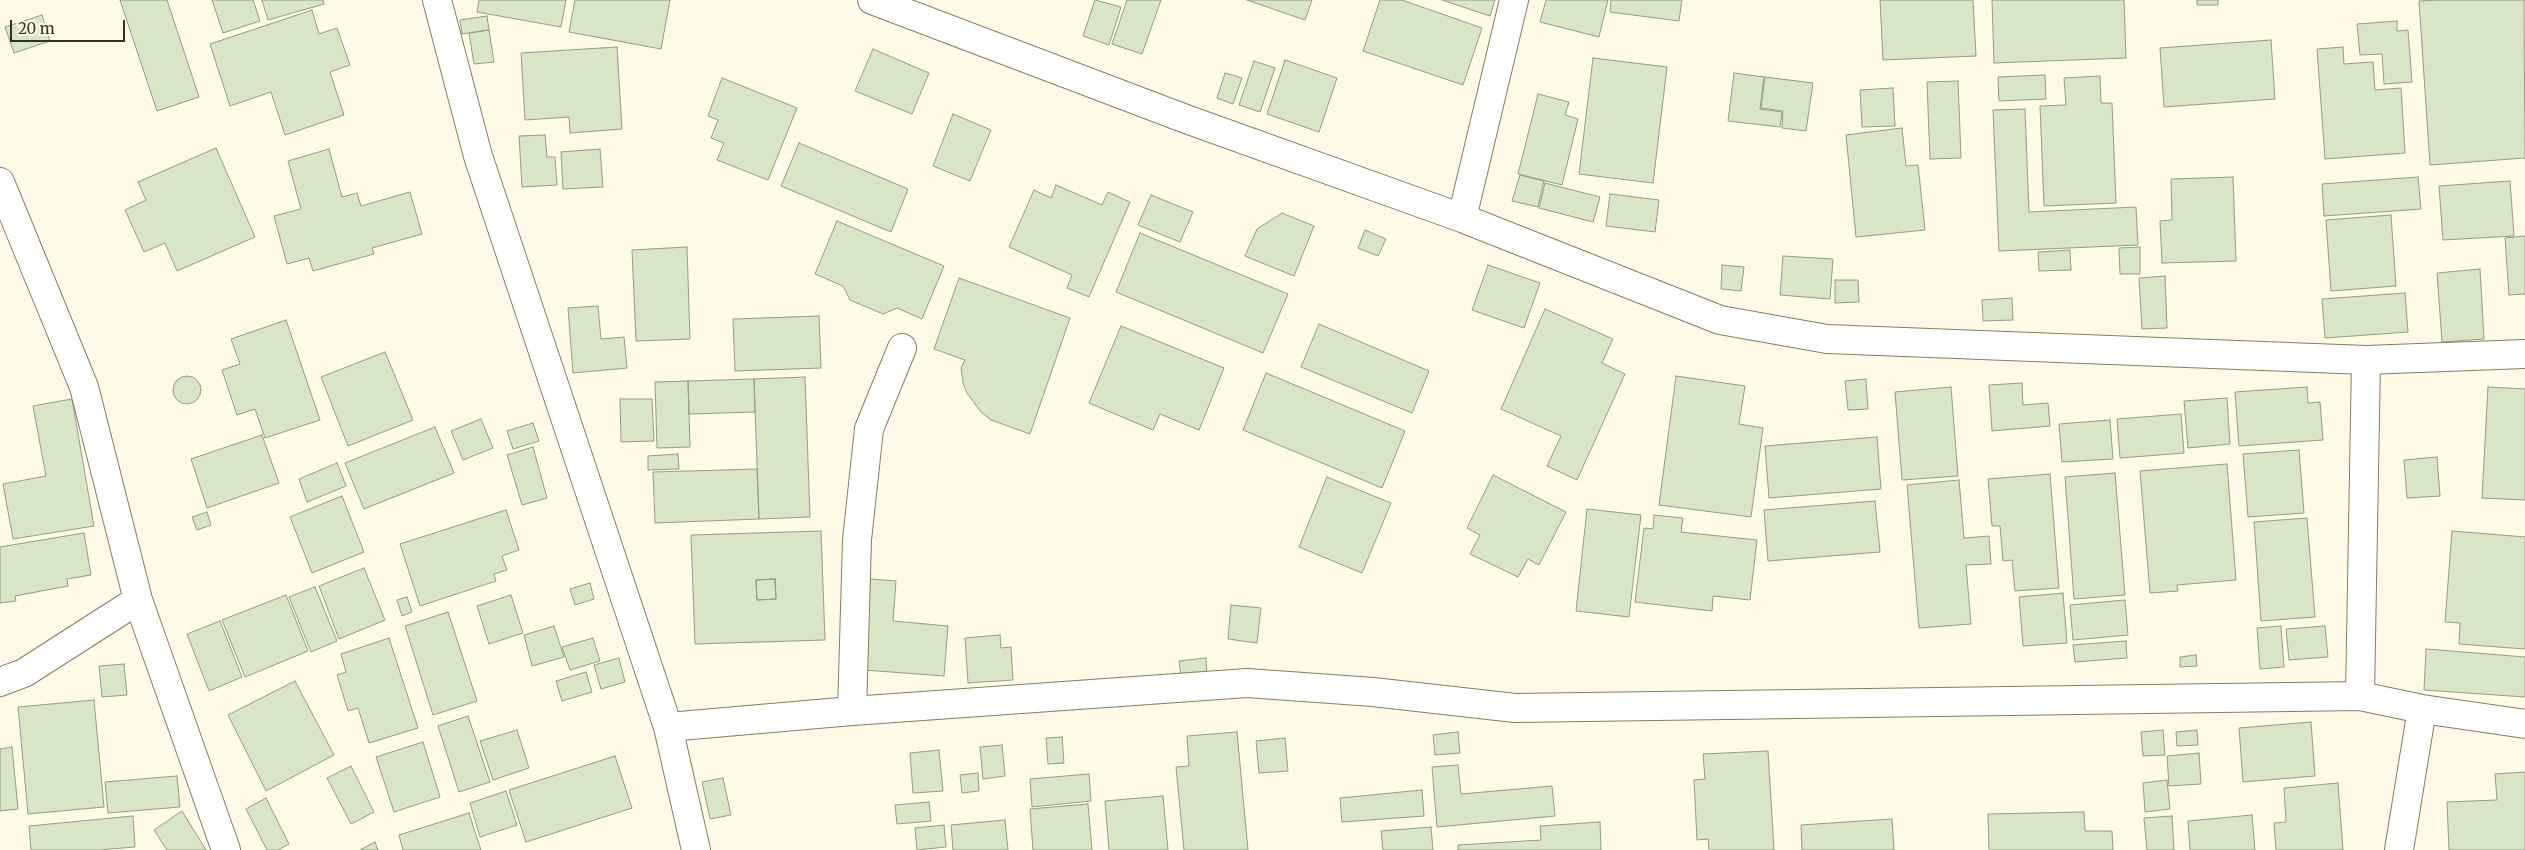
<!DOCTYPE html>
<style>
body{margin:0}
#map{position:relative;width:2525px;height:850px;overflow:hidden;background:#fefae7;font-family:Merriweather,serif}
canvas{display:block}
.scale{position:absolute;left:10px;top:20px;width:115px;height:22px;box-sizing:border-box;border:2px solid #322f23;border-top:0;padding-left:6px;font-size:15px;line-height:18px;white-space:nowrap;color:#322f23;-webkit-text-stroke:4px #fefae7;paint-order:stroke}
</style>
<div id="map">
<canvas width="2525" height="850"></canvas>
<div class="scale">20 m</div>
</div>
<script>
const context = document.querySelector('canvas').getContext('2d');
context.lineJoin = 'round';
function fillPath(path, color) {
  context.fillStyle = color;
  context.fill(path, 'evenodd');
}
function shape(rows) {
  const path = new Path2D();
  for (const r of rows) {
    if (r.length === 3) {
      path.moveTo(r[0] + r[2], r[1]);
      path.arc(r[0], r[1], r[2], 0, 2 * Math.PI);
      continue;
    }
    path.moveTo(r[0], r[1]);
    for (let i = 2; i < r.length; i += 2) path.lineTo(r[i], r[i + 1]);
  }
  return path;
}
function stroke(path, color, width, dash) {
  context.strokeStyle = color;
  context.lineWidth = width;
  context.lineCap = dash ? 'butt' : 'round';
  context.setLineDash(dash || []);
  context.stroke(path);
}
const building = shape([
 [120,0,167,0,199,97,157,111,120,0],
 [212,0,253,0,260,21,223,33,212,0],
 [262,0,323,0,324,4,268,20,262,0],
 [479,0,566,0,561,27,477,12,479,0],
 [575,0,670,0,661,49,569,32,575,0],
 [1095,0,1121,7,1109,45,1083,36,1095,0],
 [1127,0,1161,0,1142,54,1112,44,1127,0],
 [1247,0,1312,0,1305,20,1247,0],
 [1380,0,1402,0,1482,28,1463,85,1363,51,1380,0],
 [1442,0,1495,0,1490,16,1442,0],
 [1546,0,1608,0,1599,37,1540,22,1546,0],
 [1611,0,1682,0,1679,21,1610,12,1611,0],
 [1880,0,1973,0,1976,56,1883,60,1880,0],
 [1992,0,2124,0,2126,58,1994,63,1992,0],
 [2197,0,2218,0,2218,5,2197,5,2197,0],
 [2438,0,2524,0,2525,158,2430,165,2419,1,2438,0],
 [312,10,319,34,337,28,350,65,330,72,344,115,285,135,271,92,230,106,210,44,312,10],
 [42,15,50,41,14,53,5,27,42,15],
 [487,16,489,30,462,34,460,20,487,16],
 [2397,21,2397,31,2408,30,2412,82,2384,84,2382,54,2360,55,2357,24,2397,21],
 [489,30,494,62,474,64,469,33,489,30],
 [2271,40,2275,99,2164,107,2160,48,2271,40],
 [617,47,622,129,570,133,569,117,525,120,521,53,617,47],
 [2343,47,2344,64,2373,62,2375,90,2401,88,2405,153,2325,159,2317,49,2343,47],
 [873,49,929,73,912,114,855,91,873,49],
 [1593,58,1667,67,1653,183,1579,174,1593,58],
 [1285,60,1337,78,1319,132,1267,114,1285,60],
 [1254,61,1275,68,1260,112,1239,105,1254,61],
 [1225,73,1242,78,1233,104,1217,98,1225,73],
 [1734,73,1764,77,1760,109,1782,112,1780,127,1728,121,1734,73],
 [2045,75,2046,99,1999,101,1998,77,2045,75],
 [2100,76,2101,103,2112,103,2116,203,2044,206,2040,106,2066,105,2064,78,2100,76],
 [1765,77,1813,83,1806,131,1782,128,1783,111,1761,108,1765,77],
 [722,78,797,108,768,180,717,160,724,143,711,138,718,120,708,116,722,78],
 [1958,81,1961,158,1930,159,1927,82,1958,81],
 [1893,88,1895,126,1862,127,1860,90,1893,88],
 [1538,94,1569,102,1565,115,1578,119,1562,185,1518,174,1538,94],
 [2025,109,2029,212,2136,207,2138,245,1999,251,1993,110,2025,109],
 [953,114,991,130,970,181,933,166,953,114],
 [1902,128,1906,166,1918,165,1925,230,1856,237,1846,135,1902,128],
 [545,135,547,157,555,157,557,185,522,187,519,136,545,135],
 [799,143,908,189,891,232,781,186,799,143],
 [216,148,255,237,177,271,165,243,144,252,125,210,146,200,138,182,216,148],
 [329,149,342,197,357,193,361,206,410,192,422,234,372,248,374,254,313,271,309,258,287,264,274,216,301,209,288,161,329,149],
 [600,149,603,187,563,189,561,152,600,149],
 [1520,175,1544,181,1538,207,1512,201,1520,175],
 [2233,177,2236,261,2162,263,2160,221,2172,220,2171,179,2233,177],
 [2418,177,2421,209,2324,216,2322,184,2418,177],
 [2510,181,2514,236,2443,240,2439,186,2510,181],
 [1545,183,1600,197,1593,222,1539,208,1545,183],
 [1056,185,1102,205,1108,192,1130,202,1089,297,1067,288,1072,275,1009,247,1034,190,1051,198,1056,185],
 [1610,194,1659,200,1655,232,1606,226,1610,194],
 [1151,195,1193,212,1180,242,1138,225,1151,195],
 [1282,213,1314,226,1294,276,1245,256,1257,229,1282,213],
 [2391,215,2396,286,2331,291,2326,220,2391,215],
 [837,221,944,266,922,319,897,308,883,314,850,300,843,286,815,274,837,221],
 [1365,230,1386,239,1378,256,1358,248,1365,230],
 [1140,233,1288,294,1263,353,1116,292,1140,233],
 [2525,236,2525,294,2509,295,2505,238,2525,236],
 [687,247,690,339,636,341,632,250,687,247],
 [2140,247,2140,274,2120,274,2119,248,2140,247],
 [2070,250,2071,270,2039,271,2038,252,2070,250],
 [1783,256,1833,259,1830,299,1780,295,1783,256],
 [1488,265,1540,283,1524,328,1472,310,1488,265],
 [1722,265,1744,267,1741,291,1721,289,1722,265],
 [2480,269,2484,339,2442,342,2437,273,2480,269],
 [2165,276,2167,328,2142,329,2139,278,2165,276],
 [959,278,1070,318,1030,434,991,420,981,412,967,393,963,383,961,368,965,360,934,349,959,278],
 [1835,280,1858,280,1859,302,1835,303,1835,280],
 [2405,293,2408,332,2325,338,2322,299,2405,293],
 [2012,298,2013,320,1983,321,1982,300,2012,298],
 [598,306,601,339,624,337,627,368,573,373,568,308,598,306],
 [1545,309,1613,339,1602,363,1625,374,1577,480,1547,466,1561,436,1501,409,1545,309],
 [819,316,821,368,735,371,733,319,819,316],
 [286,320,320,420,265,438,255,409,237,415,222,370,240,364,231,339,286,320],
 [1319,324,1429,371,1412,413,1301,367,1319,324],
 [1121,326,1224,368,1199,430,1160,414,1153,430,1089,403,1121,326],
 [385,352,413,420,348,446,321,377,385,352],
 [1266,373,1405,431,1382,488,1243,430,1266,373],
 [187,390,14],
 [1676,376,1745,386,1739,424,1763,428,1751,517,1659,505,1676,376],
 [805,377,810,517,759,519,754,379,805,377],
 [754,379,755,412,689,414,688,381,754,379],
 [1866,379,1868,409,1848,410,1845,381,1866,379],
 [688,381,690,447,657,448,655,382,688,381],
 [2022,383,2023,405,2048,403,2050,426,1992,431,1989,385,2022,383],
 [1951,387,1958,476,1902,480,1895,392,1951,387],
 [2307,387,2308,403,2320,402,2323,440,2239,446,2235,392,2307,387],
 [2488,387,2525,389,2525,500,2482,498,2488,387],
 [2227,398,2230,444,2188,448,2184,401,2227,398],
 [72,399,94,526,13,539,3,484,46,476,33,406,72,399],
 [620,399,652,399,654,441,621,442,620,399],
 [2181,414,2184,453,2120,458,2117,419,2181,414],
 [481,419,493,448,463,460,451,431,481,419],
 [2110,420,2113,459,2062,462,2059,424,2110,420],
 [533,423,539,441,513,449,507,431,533,423],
 [435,427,454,473,364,509,345,463,435,427],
 [262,435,279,483,207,508,191,459,262,435],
 [1877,437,1881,489,1769,498,1765,446,1877,437],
 [533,447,547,498,522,505,507,455,533,447],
 [2299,450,2304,513,2248,517,2243,454,2299,450],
 [678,454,679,469,648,470,648,456,678,454],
 [2437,457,2440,496,2407,498,2404,460,2437,457],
 [337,463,346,486,307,502,299,479,337,463],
 [2227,464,2236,580,2177,585,2178,591,2150,593,2140,471,2227,464],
 [757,469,759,519,655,523,653,472,757,469],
 [2115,473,2125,595,2074,599,2065,477,2115,473],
 [2050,474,2059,588,2015,591,2012,560,2003,561,2000,526,1992,526,1988,479,2050,474],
 [1493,475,1566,512,1539,565,1528,559,1518,577,1470,554,1480,535,1467,528,1493,475],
 [1327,477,1391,503,1362,573,1299,547,1327,477],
 [1959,480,1964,538,1989,536,1991,564,1966,565,1971,624,1919,628,1907,485,1959,480],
 [342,496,364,552,312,573,290,517,342,496],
 [1875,501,1880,552,1768,561,1764,510,1875,501],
 [1587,509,1641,515,1629,617,1576,611,1587,509],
 [506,510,519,550,502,556,507,570,494,574,496,581,420,606,400,544,506,510],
 [207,512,211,525,197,530,192,517,207,512],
 [1654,515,1683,518,1681,532,1757,540,1750,600,1713,596,1712,611,1635,602,1644,528,1653,529,1654,515],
 [2307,518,2315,617,2261,621,2254,522,2307,518],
 [821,531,825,640,695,644,691,535,821,531],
 [775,579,776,599,757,600,756,580,775,579],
 [2452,531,2525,537,2525,649,2459,644,2460,623,2445,622,2452,531],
 [84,533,91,575,67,579,68,586,15,596,16,601,0,603,0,547,84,533],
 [364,568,385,620,339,639,319,586,364,568],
 [775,579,776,599,757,600,756,580,775,579],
 [870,579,896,581,893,621,948,626,944,676,864,670,870,579],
 [590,583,594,599,575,605,570,589,590,583],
 [315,587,337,641,311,652,289,597,315,587],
 [2063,593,2067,643,2023,646,2019,597,2063,593],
 [286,595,308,651,245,677,222,620,286,595],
 [511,595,523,633,489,644,477,606,511,595],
 [407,597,412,612,402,616,397,600,407,597],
 [2125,600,2128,635,2073,640,2070,605,2125,600],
 [1231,605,1261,608,1257,643,1228,639,1231,605],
 [448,612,477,701,433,715,405,626,448,612],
 [220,621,242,677,209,691,187,634,220,621],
 [554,626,564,657,532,666,524,635,554,626],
 [2281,626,2284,667,2260,669,2257,628,2281,626],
 [2325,626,2328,657,2289,660,2286,629,2325,626],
 [1000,635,1001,648,1011,647,1013,680,968,683,965,638,1000,635],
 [389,638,418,728,369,743,358,708,348,711,337,675,346,672,341,654,389,638],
 [593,638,600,661,570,670,562,647,593,638],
 [2126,641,2127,658,2075,662,2073,645,2126,641],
 [2426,649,2525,657,2525,697,2424,690,2426,649],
 [2196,655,2197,666,2180,667,2180,657,2196,655],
 [619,658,625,682,601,689,594,665,619,658],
 [1206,658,1207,675,1181,677,1179,661,1206,658],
 [124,664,127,695,102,697,99,666,124,664],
 [586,672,592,692,562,701,556,681,586,672],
 [295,681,334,755,266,791,228,715,295,681],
 [94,700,104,807,28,814,18,707,94,700],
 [468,716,490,782,459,792,438,726,468,716],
 [2311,722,2315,776,2243,782,2239,728,2311,722],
 [517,730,529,768,493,780,480,741,517,730],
 [2163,730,2165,755,2143,756,2141,732,2163,730],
 [2197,730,2198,745,2177,746,2176,732,2197,730],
 [1237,732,1248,850,1184,850,1176,767,1189,766,1187,736,1237,732],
 [1458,732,1460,753,1435,755,1433,735,1458,732],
 [1062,737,1064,763,1048,764,1046,738,1062,737],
 [1285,738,1288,771,1259,773,1256,741,1285,738],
 [423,742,440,797,394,812,376,757,423,742],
 [1002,745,1005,776,983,779,980,747,1002,745],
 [12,747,18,809,0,811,0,749,12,747],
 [939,750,943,791,913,793,910,753,939,750],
 [1768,751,1774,850,1709,850,1708,839,1697,840,1694,780,1705,779,1703,754,1768,751],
 [2199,753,2201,784,2169,786,2167,756,2199,753],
 [615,756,632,808,526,842,509,790,615,756],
 [1458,765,1461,794,1552,786,1555,816,1437,827,1432,767,1458,765],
 [351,766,374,812,351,824,327,778,351,766],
 [2525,772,2525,850,2449,850,2447,802,2497,800,2495,774,2525,772],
 [978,773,979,791,962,793,960,775,978,773],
 [1089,774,1091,801,1032,807,1030,779,1089,774],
 [177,776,180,807,108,813,105,782,177,776],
 [723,778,731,815,710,819,702,782,723,778],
 [2167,780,2170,809,2145,812,2143,783,2167,780],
 [2338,783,2343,850,2276,850,2274,823,2286,822,2284,788,2338,783],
 [1422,790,1424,816,1342,822,1340,798,1422,790],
 [506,791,517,825,480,837,470,803,506,791],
 [1163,796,1168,850,1109,850,1105,801,1163,796],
 [266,798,289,844,278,850,267,850,246,809,266,798],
 [929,802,931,821,897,824,895,805,929,802],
 [1088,804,1092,850,1033,850,1030,809,1088,804],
 [182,811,206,850,167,850,154,830,182,811],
 [2084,812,2085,831,2112,831,2113,850,1989,850,1988,814,2084,812],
 [469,813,481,850,403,850,399,835,469,813],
 [2252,815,2255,850,2190,850,2188,821,2252,815],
 [133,816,135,847,99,850,31,850,29,826,133,816],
 [2172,816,2174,850,2147,850,2144,818,2172,816],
 [1892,819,1894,850,1802,850,1801,825,1892,819],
 [1005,820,1008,850,953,850,951,825,1005,820],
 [1600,822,1601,850,1458,850,1458,845,1541,840,1540,826,1600,822],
 [944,825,946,847,917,850,915,828,944,825],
 [1431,827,1433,850,1383,850,1381,831,1431,827],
 [375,842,378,850,360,850,375,842]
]);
fillPath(building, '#d8e5c6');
stroke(building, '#929e81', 1);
const minor = shape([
 [437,0,478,156,668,727,696,850],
 [872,0,1186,119,1462,218,1720,320,1827,339,2366,360,2525,354],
 [0,182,84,387,138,600,226,850],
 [1462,218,1514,0],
 [0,682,24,673,138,600],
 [2360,696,2366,360],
 [852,711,857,540,869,429,902,348],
 [668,727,852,711,1247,683,1373,692,1515,708,2360,696,2422,709,2525,724],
 [2399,850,2422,709]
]);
stroke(minor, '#847e60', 30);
stroke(minor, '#fff', 28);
</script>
